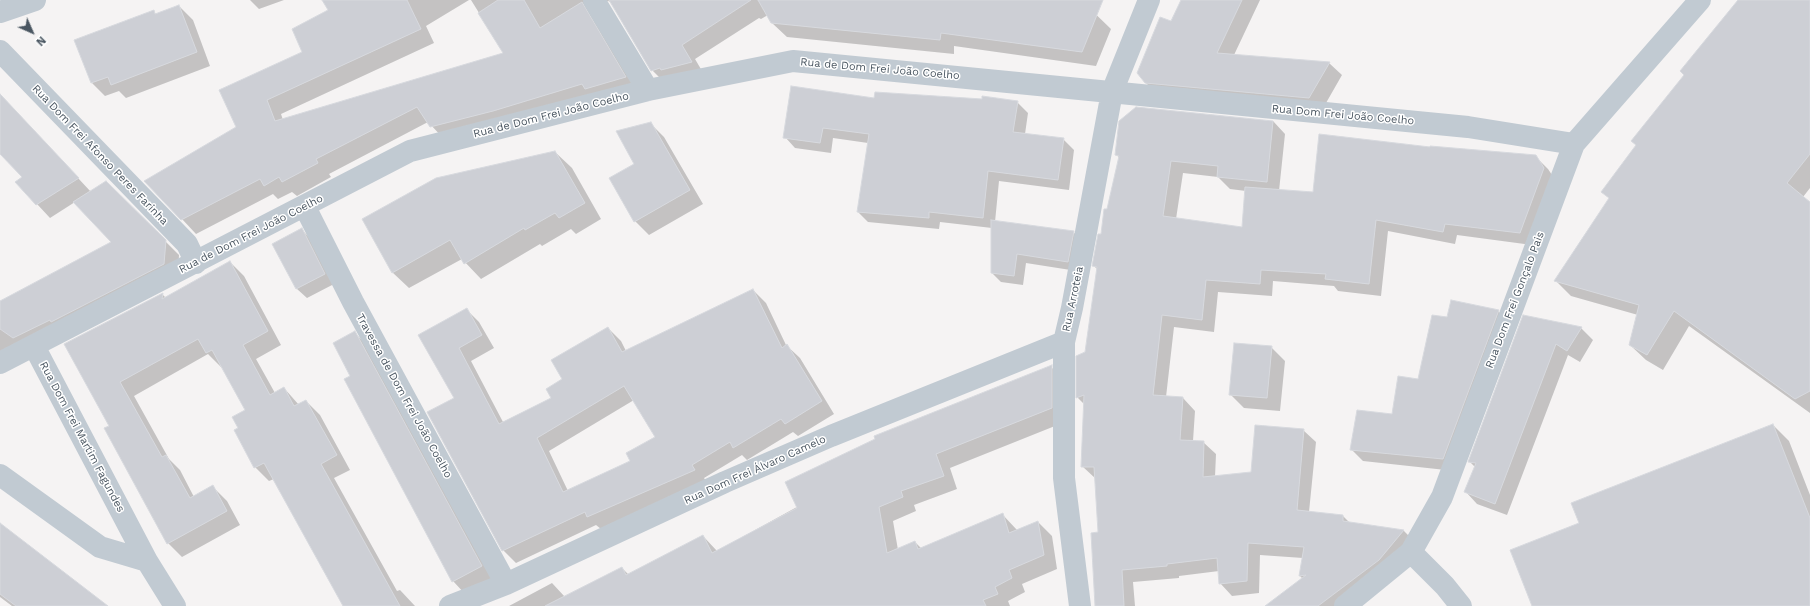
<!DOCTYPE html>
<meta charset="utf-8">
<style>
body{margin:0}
#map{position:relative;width:1810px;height:606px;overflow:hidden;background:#f5f3f3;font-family:"Work Sans",sans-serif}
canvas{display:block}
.north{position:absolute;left:12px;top:12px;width:40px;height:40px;-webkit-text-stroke:3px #fff;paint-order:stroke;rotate:135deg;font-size:11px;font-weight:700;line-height:16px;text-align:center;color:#4a5661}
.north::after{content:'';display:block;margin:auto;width:14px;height:18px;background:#4a5661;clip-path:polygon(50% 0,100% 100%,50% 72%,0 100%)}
</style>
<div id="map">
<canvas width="1810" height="606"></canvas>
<div class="north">N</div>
</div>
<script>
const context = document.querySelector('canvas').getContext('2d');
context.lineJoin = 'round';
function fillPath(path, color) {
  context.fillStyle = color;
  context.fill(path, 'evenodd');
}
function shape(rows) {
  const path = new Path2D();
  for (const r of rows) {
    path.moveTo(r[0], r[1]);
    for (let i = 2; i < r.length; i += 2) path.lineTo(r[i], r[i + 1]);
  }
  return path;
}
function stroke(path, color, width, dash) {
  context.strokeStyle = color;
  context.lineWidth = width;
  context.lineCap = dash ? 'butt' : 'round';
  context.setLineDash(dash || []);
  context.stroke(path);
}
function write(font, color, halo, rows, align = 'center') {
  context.font = font + ' "Work Sans",sans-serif';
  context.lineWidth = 3;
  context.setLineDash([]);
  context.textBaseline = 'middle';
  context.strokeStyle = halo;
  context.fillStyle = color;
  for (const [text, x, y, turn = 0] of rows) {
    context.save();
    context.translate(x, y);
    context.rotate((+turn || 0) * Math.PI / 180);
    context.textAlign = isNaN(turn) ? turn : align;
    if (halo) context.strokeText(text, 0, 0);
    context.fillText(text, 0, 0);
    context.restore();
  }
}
fillPath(shape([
 [250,0,284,0,259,9],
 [324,0,469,0,426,26,434,43,281,114,283,120,504,53,471,0,1081,0,1111,29,1096,66,954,46,954,54,787,37,772,23,768,15,761,19,759,18,695,59,705,76,666,84,652,70,611,2,608,1,601,3,639,92,445,140,428,122,329,174,331,177,297,196,292,192,278,199,273,194,196,234,182,219,238,127,303,52,330,10],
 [1182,0,1260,0,1234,55,1329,63,1342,75,1322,110,1158,95,1145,82],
 [1740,0,1810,0,1810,188,1803,197,1810,203,1810,413,1689,326,1663,370,1646,360,1630,345,1638,315,1571,296,1556,281,1610,199,1603,192,1637,146,1632,141,1686,75],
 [179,6,193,20,210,66,126,98,119,91,105,96,92,83,153,11,157,15],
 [0,94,91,192,106,182,179,255,178,277,0,354,0,302,112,243,75,202,50,218,37,204,23,177,0,152],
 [875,99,1017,102,1028,113,1025,134,1063,139,1074,150,1069,190,999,181,995,222,1073,232,1083,241,1077,271,1026,263,1023,285,1001,282,992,273,992,228,940,222,939,229,868,222,858,212,868,143,833,138,831,153,795,148,785,137],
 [1273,121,1285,134,1279,191,1314,193,1431,149,1535,156,1548,169,1556,181,1532,245,1457,235,1455,244,1388,231,1381,296,1338,291,1334,286,1273,281,1272,296,1218,292,1214,332,1174,327,1166,397,1183,398,1195,411,1193,441,1203,442,1216,454,1215,477,1252,473,1303,430,1316,442,1309,512,1343,516,1350,523,1404,531,1416,543,1346,606,1267,606,1303,579,1300,576,1303,558,1260,555,1259,593,1232,596,1220,583,1219,571,1179,576,1179,578,1133,582,1135,606,1097,606,1099,533,1096,479,1082,466,1085,405,1078,398,1078,356,1086,353,1097,269,1094,266,1119,158,1117,155],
 [1183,173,1218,177,1230,189,1246,191,1243,228,1176,219],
 [650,123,664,137,703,204,649,235,635,221,635,164],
 [555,152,572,168,601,219,576,234,571,229,542,246,540,244,481,279,462,259,409,288,392,272],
 [302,230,311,239,334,284,307,298,297,289,274,244],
 [230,262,244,276,281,345,256,359,275,393,284,388,299,405,306,401,320,415,350,470,334,478,397,591,400,590,415,606,344,606,274,479,269,481,255,467,239,428,247,410,222,366,221,367,208,354,134,396,169,459,180,470,194,497,213,487,227,501,240,525,182,557,168,543,110,426,65,345,162,294,166,298],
 [753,290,766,303,786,345,800,358,834,414,798,436,793,432,747,460,742,455,704,478,707,483,601,529,596,525,516,563,503,550,456,399,420,336,466,309,479,322,494,348,471,361,503,422,552,398,563,380,608,328,621,341,626,351],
 [634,400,656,437,632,462,568,491,549,451],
 [1498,311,1510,323,1455,471,1363,461,1351,449,1392,415,1418,380,1447,318],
 [1524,316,1581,328,1593,340,1580,362,1568,355,1507,515,1477,504,1466,492,1475,467,1470,462],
 [354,332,367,345,494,579,465,594,453,581,351,376],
 [1271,347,1285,361,1280,411,1244,408,1230,394],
 [1051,367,1065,380,1065,422,950,468,957,489,914,505,916,511,893,521,898,550,915,542,922,549,1002,514,1017,530,1038,522,1052,536,1057,569,1022,584,1025,592,1008,601,1010,606,509,606,552,583,565,597,622,568,629,575,703,536,717,551],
 [1773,425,1789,441,1810,495,1810,606,1533,606,1580,523],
 [0,525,106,606,12,606,0,597]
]), '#0003');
const building = shape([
 [322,0,407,0,421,29,267,100,275,121,503,53,478,13,498,0,524,0,540,28,582,2,626,77,585,89,582,84,493,111,430,127,417,107,316,159,318,163,282,182,279,177,264,186,260,179,181,220,144,181,236,127,219,90,302,52,292,29,328,10,322,0],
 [609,0,751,0,682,45,692,62,661,70,660,68,651,71,609,0],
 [758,0,1103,0,1082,52,941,33,940,40,771,23,758,0],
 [1181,0,1242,0,1217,53,1330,62,1309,98,1145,83,1137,73,1160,17,1171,21,1181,0],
 [1738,0,1810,0,1810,154,1787,183,1810,202,1810,391,1795,399,1674,311,1647,355,1629,345,1639,305,1554,281,1609,198,1601,192,1636,145,1631,141,1684,75,1680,71,1738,0],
 [179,5,197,52,111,85,108,77,91,83,74,40,154,10,155,14,179,5],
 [791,86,874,98,875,92,982,99,982,96,1018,101,1013,132,1064,138,1058,180,988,171,983,218,929,212,929,218,857,212,869,134,823,128,820,143,783,138,791,86],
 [0,94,79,178,36,205,15,182,22,177,0,154,0,94],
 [1136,107,1273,121,1267,182,1217,177,1218,166,1171,161,1163,216,1242,227,1245,187,1313,192,1319,134,1430,147,1430,146,1536,155,1544,168,1520,233,1445,224,1443,232,1376,220,1369,284,1325,279,1326,274,1261,270,1260,284,1206,280,1202,320,1162,315,1153,395,1183,397,1180,440,1204,441,1203,477,1251,472,1255,425,1304,429,1297,510,1343,515,1343,521,1404,530,1379,560,1318,606,1265,606,1306,575,1299,576,1304,547,1248,543,1247,581,1219,584,1217,558,1167,564,1167,566,1122,570,1124,606,1095,606,1091,533,1098,532,1094,467,1081,467,1084,395,1076,398,1076,356,1085,352,1097,267,1092,266,1098,234,1101,234,1104,209,1107,209,1119,156,1115,155,1119,121,1136,107],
 [651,122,690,190,634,222,609,178,634,164,616,131,651,122],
 [555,151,585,203,559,218,555,213,525,230,524,228,464,264,450,240,392,273,362,219,436,178,555,151],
 [106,181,166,240,164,264,51,322,50,320,13,338,0,329,0,301,111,242,73,202,106,181],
 [991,220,1074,231,1068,262,1017,254,1014,276,991,273,991,220],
 [302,228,325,274,296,289,272,244,302,228],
 [230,261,268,331,243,345,270,395,284,387,294,406,306,400,337,455,321,464,400,606,343,606,264,463,254,468,234,430,238,428,232,417,245,410,212,350,206,353,198,339,120,382,162,457,166,455,190,498,213,485,227,511,167,544,104,428,109,426,64,344,163,293,162,299,230,261],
 [753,289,782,348,787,344,822,401,785,424,781,419,733,448,730,442,692,465,695,470,587,517,585,512,502,551,427,412,454,398,418,335,467,308,482,335,459,348,499,424,551,398,546,389,562,379,551,360,608,327,622,352,753,289],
 [624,386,655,437,626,453,630,461,563,492,537,438,624,386],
 [1451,300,1499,310,1443,459,1350,450,1357,410,1392,414,1398,376,1418,379,1432,315,1447,317,1451,300],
 [1523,315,1582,327,1567,351,1556,344,1495,504,1464,492,1476,463,1468,462,1523,315],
 [355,331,482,566,452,582,344,379,350,376,333,343,355,331],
 [1234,343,1272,346,1267,398,1229,395,1234,343],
 [1052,365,1052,408,936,454,944,476,901,491,903,497,879,507,887,553,915,541,918,549,1003,513,1009,533,1038,521,1044,555,1009,570,1012,578,995,587,998,594,983,600,986,606,545,606,622,567,626,575,703,535,712,553,797,508,785,482,875,439,874,436,1052,365],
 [1773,424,1810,518,1810,606,1532,606,1510,550,1579,523,1571,503,1773,424],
 [0,523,108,606,16,606,0,594,0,523]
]);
fillPath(building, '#cdcfd5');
stroke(building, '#d7d9de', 1);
stroke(shape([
 [594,0,648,90],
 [0,12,35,0],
 [0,51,187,244,196,263],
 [305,207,353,302,506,584],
 [34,346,147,561,175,606],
 [0,363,410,151,648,90,793,61,1468,127,1574,144],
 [0,475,100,547,147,561],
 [1411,552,1445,586,1461,606],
 [450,606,506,584,725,482,831,436,1064,342],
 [1080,606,1064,478,1064,342,1072,308,1112,92,1149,0],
 [1345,606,1411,552,1442,497,1574,144,1700,0]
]), '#c1cad2', 22);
write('11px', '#4a5661', '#fff', [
 ["Rua de Dom Frei João Coelho",880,69,5],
 ["Rua de Dom Frei João Coelho",551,115,-14],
 ["Rua Dom Frei João Coelho",1343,115,5],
 ["Rua Dom Frei Afonso Peres Farinha",100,155,46],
 ["Rua de Dom Frei João Coelho",251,234,-27],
 ["Rua Arroteia",1073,299,-78],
 ["Rua Dom Frei Gonçalo Pais",1515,300,-69],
 ["Travessa de Dom Frei João Coelho",404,396,61],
 ["Rua Dom Frei Martim Fagundes",82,437,62],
 ["Rua Dom Frei Álvaro Camelo",755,470,-24]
]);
</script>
